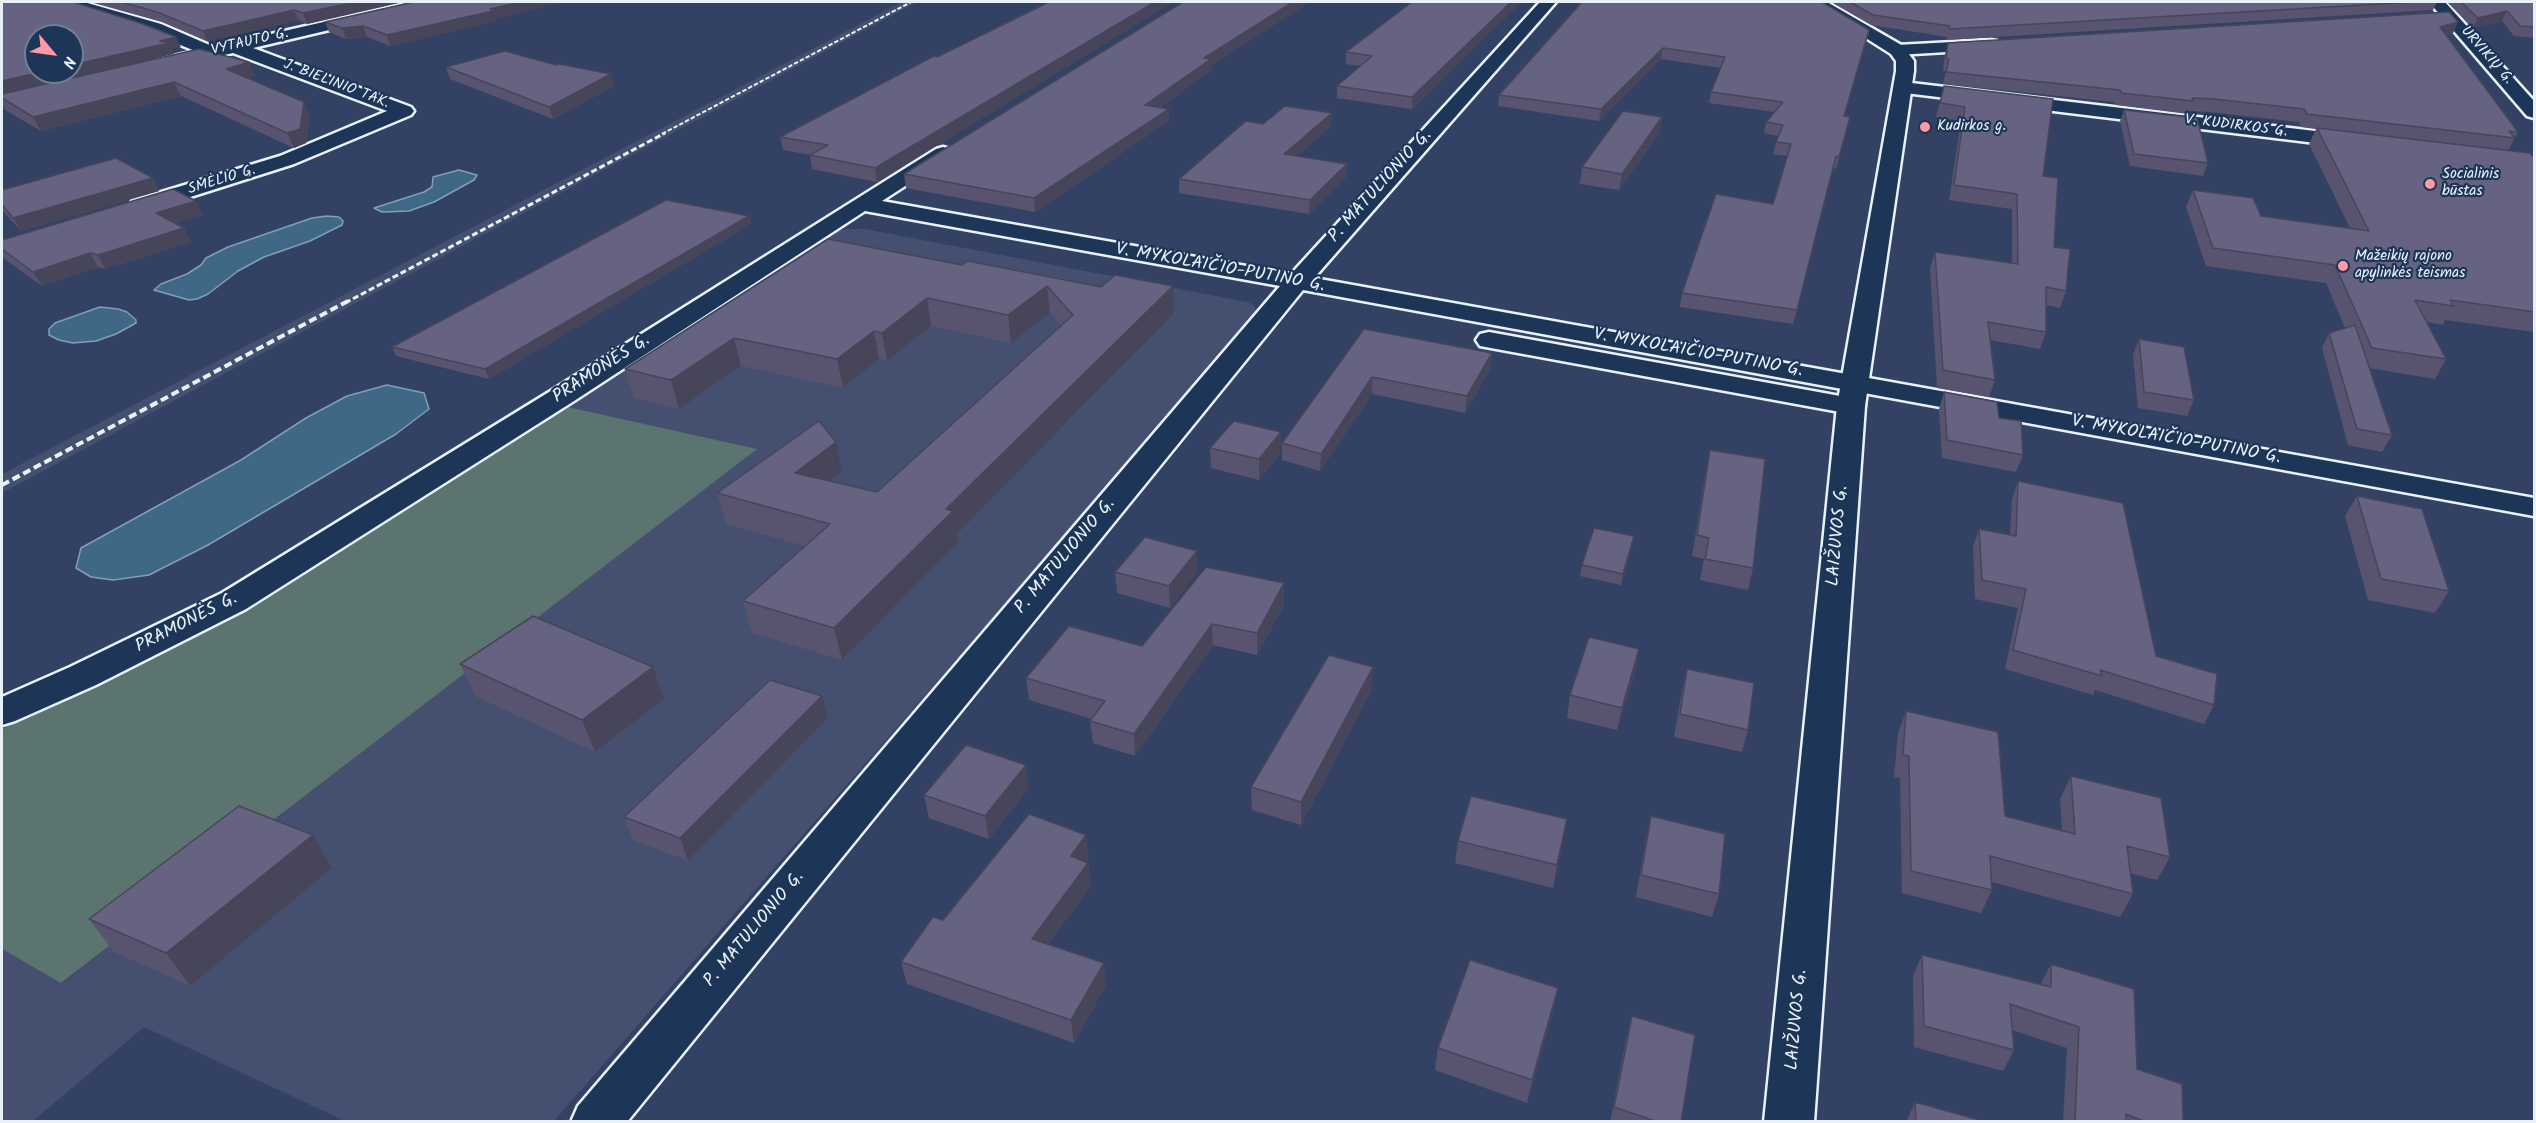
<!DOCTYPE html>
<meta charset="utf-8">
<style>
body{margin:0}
#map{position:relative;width:2536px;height:1123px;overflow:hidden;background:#334264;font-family:Kalam,sans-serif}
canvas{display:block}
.frame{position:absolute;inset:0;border:3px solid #e8f1f8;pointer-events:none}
.north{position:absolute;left:24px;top:24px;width:60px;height:60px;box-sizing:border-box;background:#1d3557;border:2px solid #6e8097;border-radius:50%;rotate:119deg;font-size:16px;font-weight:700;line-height:24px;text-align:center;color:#e8f1f8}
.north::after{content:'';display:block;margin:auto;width:21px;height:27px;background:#ff9aa2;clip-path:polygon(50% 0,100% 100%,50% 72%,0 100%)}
</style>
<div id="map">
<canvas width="2536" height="1123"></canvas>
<div class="frame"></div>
<div class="north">N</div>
</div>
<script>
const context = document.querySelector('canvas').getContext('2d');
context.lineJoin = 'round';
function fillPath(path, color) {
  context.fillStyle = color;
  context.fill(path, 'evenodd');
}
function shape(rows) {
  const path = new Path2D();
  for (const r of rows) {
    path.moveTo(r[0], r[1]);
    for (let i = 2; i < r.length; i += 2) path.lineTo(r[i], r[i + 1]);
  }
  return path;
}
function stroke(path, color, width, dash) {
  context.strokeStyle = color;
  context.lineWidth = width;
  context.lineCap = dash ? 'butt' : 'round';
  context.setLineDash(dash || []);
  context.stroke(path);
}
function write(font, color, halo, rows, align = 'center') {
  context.font = font + ' Kalam,sans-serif';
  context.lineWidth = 4.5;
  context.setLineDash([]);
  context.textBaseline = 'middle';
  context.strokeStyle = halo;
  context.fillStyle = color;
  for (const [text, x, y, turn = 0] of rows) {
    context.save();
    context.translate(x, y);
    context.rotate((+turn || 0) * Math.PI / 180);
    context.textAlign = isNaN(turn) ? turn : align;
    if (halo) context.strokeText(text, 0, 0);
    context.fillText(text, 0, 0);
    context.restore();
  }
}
fillPath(shape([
 [902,2,917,2,2,493,2,474],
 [846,229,865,229,1247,302,1254,305,1257,314,554,1121,345,1121,144,1027,33,1121,2,1121,2,949,62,983,756,449,559,405,834,231]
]), '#454f70');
fillPath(shape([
 [559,405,757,449,61,983,2,949,2,729,50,705]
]), '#5c7470');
const water = shape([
 [459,170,477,175,474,180,434,202,409,211,382,212,374,208,424,192,432,187,433,177,459,170],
 [327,216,339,217,343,221,342,225,310,241,264,257,238,271,208,294,197,299,189,300,154,290,161,284,187,274,201,265,206,258,228,247,312,218,327,216],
 [100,307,118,309,127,312,136,320,136,323,116,334,96,341,73,343,59,340,49,335,49,329,55,323,100,307],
 [387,385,424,393,429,409,396,434,208,545,149,575,113,580,91,577,76,568,81,548,241,460,306,418,347,396,387,385]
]);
fillPath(water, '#3f6886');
stroke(water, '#839fb4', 1.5);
const minor = shape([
 [67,2,84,2,161,24,214,47,411,2,437,2,435,5,253,48,411,107,414,111,411,115,294,164,140,213,132,211,129,206,132,201,280,156,387,111,233,53,167,68,161,67,158,63,161,59,195,51,149,32,78,10,68,6,67,2],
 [1540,2,1556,2,1314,278,2534,498,2534,516,1303,290,627,1122,571,1122,578,1106,1280,286,865,211,574,401,246,609,96,685,15,721,2,725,2,697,70,667,222,593,554,389,936,149,943,147,950,149,953,153,950,157,882,201,1291,274,1540,2],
 [2429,2,2445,2,2534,101,2534,118,2527,116,2429,2],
 [1991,40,1997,41,2000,45,1997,49,1897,55,1891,54,1888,50,1891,46,1897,45,1991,40],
 [1903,82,2357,136,2364,138,2367,142,2364,146,2357,148,1897,92,1894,88,1897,84,1903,82],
 [1489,332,1851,398,1861,400,1865,406,1861,412,1851,414,1480,346,1476,340,1480,334,1489,332]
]);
const secondary = shape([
 [1809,2,1827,2,1903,46,1914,61,1914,71,1865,406,1814,1122,1764,1122,1837,406,1896,71,1896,61,1891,54,1809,2]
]);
stroke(minor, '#e8f1f8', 5);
stroke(secondary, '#e8f1f8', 5);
fillPath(minor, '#1d3557');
fillPath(secondary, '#1d3557');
stroke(shape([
 [662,134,911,2]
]), '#e8f1f8', 2, [4.5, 2]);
stroke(shape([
 [345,303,665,133]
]), '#e8f1f8', 3, [6, 3]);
stroke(shape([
 [2,485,348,301]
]), '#e8f1f8', 4, [8, 4]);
fillPath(shape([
 [90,2,403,2,307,24,299,20,207,41,162,22],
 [1049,2,1173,2,877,182,812,169,810,155,811,155,783,150,780,137],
 [1183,2,1309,2,1211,66,1211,71,1160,107,1169,109,1169,121,1035,212,906,188,904,174],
 [1408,2,1521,2,1412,109,1337,98,1337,86,1361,66,1346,64,1346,52,1412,2],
 [1582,2,1866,41,1844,116,1847,128,1836,169,1833,168,1793,324,1680,307,1682,293,1773,204,1788,156,1773,154,1778,136,1764,133,1766,122,1774,112,1709,103,1711,92,1721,68,1661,59,1599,121,1498,106,1499,95],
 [1831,2,2437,2,2433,10,1947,40,1947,37,1871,25],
 [2447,2,2535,2,2535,38,2514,36,2502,21,2473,28],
 [496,19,496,21,390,46,367,37,346,39,329,32,325,22],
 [2458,22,2453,33,2446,35,2518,132,2508,151,2535,159,2535,332,2445,320,2443,325,2427,322,2446,359,2435,379,2369,368,2392,435,2382,452,2348,445,2322,348,2329,333,2345,328,2326,283,2206,266,2186,207,2193,190,2261,216,2350,228,2309,144,2316,129,2301,127,2299,122,2209,112,2189,111,2188,114,2116,105,2115,102,1943,84,1946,71,1943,71,1945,54,1948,43],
 [446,67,614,86,553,119,450,79],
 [255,76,247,78,310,117,306,143,294,148,181,96,41,131,5,110,2,103,2,94],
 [1944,86,2043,176,2054,247,2066,291,2060,308,2046,305,2046,332,2040,349,1990,340,1995,380,1989,397,1937,388,1930,268,1935,252,2012,264,2012,209,1949,200,1961,121,1936,117],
 [2124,110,2208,163,2203,176,2130,166,2120,121],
 [1662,117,1659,133,1619,190,1580,184,1582,167],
 [1263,124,1331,126,1297,156,1347,164,1346,177,1309,214,1179,193,1179,179],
 [153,178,159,191,21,231,2,210,2,190],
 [196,201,203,215,175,223,184,228,191,242,105,269,98,267,42,286,2,257,2,240],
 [749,216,751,224,489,379,396,356,392,347],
 [962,265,1101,287,1173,286,1174,313,957,534,958,542,842,660,752,633,743,601,805,546,726,524,717,493,836,442,842,472,831,481,877,492,1061,326,1050,313,1011,343,931,326,887,361,879,359,843,388,741,366,679,409,634,398,625,369],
 [1364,329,1492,353,1490,369,1465,413,1372,394,1320,471,1282,460,1282,443],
 [2139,339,2194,400,2187,416,2138,408,2133,355],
 [1944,392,1999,418,2023,455,2016,472,1942,458,1939,409],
 [1281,432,1281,452,1259,480,1211,468,1210,448],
 [1710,450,1753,568,1748,590,1700,580,1704,559,1692,556,1706,470],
 [2018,481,2156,656,2214,705,2204,724,2095,690,2093,695,2005,669,2018,608,1975,599,1973,547,1979,529,2010,535,2012,499],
 [2357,496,2449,591,2435,613,2368,600,2345,516],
 [1634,536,1621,585,1580,576,1582,565],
 [1115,572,1197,572,1170,608,1117,593],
 [1284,583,1284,605,1257,655,1213,645,1135,756,1093,743,1090,721,1092,719,1029,700,1026,678,1142,646],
 [1639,649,1635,671,1617,730,1567,718,1570,695],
 [460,664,653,667,664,699,595,752,475,696],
 [1687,669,1748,730,1742,752,1674,737,1682,691],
 [1372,689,1301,825,1252,810,1251,787],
 [822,696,828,718,688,861,633,840,624,817],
 [1906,711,2005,816,2062,830,2060,799,2071,776,2170,857,2157,880,2130,873,2133,894,2120,917,1992,882,1992,890,1981,913,1902,893,1900,778,1894,777,1898,733],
 [1029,788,989,839,929,818,924,795],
 [1651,816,1719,894,1712,917,1636,897,1646,839],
 [1567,819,1553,888,1455,863,1458,841],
 [1089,858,1086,862,1088,863,1091,886,1048,944,1106,985,1074,1043,907,984,901,962,943,920],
 [332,868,190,986,114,952,89,919],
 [1922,955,2040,985,2051,964,2137,1069,2183,1122,2063,1122,2067,1048,2012,1030,2014,1050,2003,1071,1914,1047,1913,976],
 [1558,988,1553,1011,1527,1103,1435,1070,1438,1048],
 [1632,1016,1681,1122,1610,1122,1626,1039],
 [1915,1102,1986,1122,1906,1122]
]), '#58546f');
fillPath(shape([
 [356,2,403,2,307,24,303,13],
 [521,2,564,2,496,19,496,21,390,46,387,35],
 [1155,2,1173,2,877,182,875,168],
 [1293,2,1309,2,1211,66,1211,71,1146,117,1145,105,1204,58],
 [1511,2,1521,2,1412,109,1412,97],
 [294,10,299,20,207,41,203,31],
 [2507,11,2502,21,2473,28,2478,18],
 [2458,22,2453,33,2435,38,2440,27],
 [363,26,367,37,346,39,342,28],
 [176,37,181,47,172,49,174,54,2,94,2,81,42,72,72,72,72,65],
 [1663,48,1661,59,1599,121,1601,109],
 [249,62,255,76,232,83,226,69],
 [611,74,614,86,553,119,549,107],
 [174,82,181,96,41,131,33,117],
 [304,102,310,117,306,143,294,148,287,133],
 [1169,109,1169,121,1035,212,1034,198],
 [1332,113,1331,126,1284,167,1284,154],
 [1662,117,1659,133,1619,190,1622,174],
 [1347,164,1346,177,1309,214,1310,200],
 [153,178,159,191,21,231,13,218],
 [196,201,203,215,163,227,156,213],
 [749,216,751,224,489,379,485,369],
 [184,228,191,242,105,269,98,255],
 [90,253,98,267,42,286,33,272],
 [1047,286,1050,313,1011,343,1008,315],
 [1173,286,1174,313,957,534,958,542,842,660,834,628,946,509],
 [927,298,931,326,887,361,882,333],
 [874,331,879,359,843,388,837,359],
 [734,338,741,366,679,409,671,380],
 [1492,353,1490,369,1465,413,1467,396],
 [1372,377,1372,394,1320,471,1321,454],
 [1281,432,1281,452,1259,480,1259,459],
 [836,442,842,472,803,503,795,473],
 [1634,536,1632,547,1621,585,1623,574],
 [1197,551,1197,572,1170,608,1169,586],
 [1284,583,1284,605,1257,655,1257,633],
 [1212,624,1213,645,1135,756,1134,734],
 [1639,649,1635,671,1617,730,1622,708],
 [653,667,664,699,595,752,582,720],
 [1373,667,1372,689,1301,825,1301,802],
 [822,696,828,718,688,861,680,838],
 [1026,765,1029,788,989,839,985,816],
 [1567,819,1563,842,1553,888,1557,865],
 [313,835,332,868,190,986,166,953],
 [1086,835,1089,858,1074,879,1071,856],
 [1088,863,1091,886,1036,962,1032,939],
 [1104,963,1106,985,1074,1043,1071,1020],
 [1558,988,1553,1011,1527,1103,1532,1080]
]), '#47455a');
const building = shape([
 [2,2,73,2,143,24,176,37,160,41,169,43,72,65,72,36,36,36,36,72,42,72,2,81,2,2],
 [121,2,356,2,303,13,294,10,203,31,157,12,121,2],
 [414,2,521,2,490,9,493,11,387,35,363,26,342,28,325,22,414,2],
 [1049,2,1155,2,875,168,810,155,828,145,780,137,934,56,937,57,1049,2],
 [1183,2,1293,2,1204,58,1211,59,1145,105,1169,109,1034,198,904,174,1183,2],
 [1412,2,1511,2,1412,97,1337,86,1372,56,1346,52,1412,2],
 [1582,2,1822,2,1869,30,1844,116,1850,117,1839,157,1836,156,1797,310,1682,293,1716,194,1773,204,1791,144,1776,142,1783,125,1766,122,1783,102,1711,92,1725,57,1663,48,1601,109,1499,95,1582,2],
 [1850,2,2415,2,1949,29,1950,26,1873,15,1850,2],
 [2461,2,2535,2,2535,27,2520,26,2507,11,2478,18,2461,2],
 [2449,12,2458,22,2440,27,2518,132,2509,131,2515,138,2307,114,2304,109,2214,99,2192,98,2193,101,2121,93,2120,90,1946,72,1949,59,1946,59,1948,43,2449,12],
 [199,49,249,62,226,69,304,102,300,129,287,133,174,82,33,117,2,98,2,94,199,49],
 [505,51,556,65,559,64,611,74,549,107,446,67,505,51],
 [1944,86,2053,99,2043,176,2058,178,2054,247,2070,249,2066,291,2046,287,2046,332,1988,322,1995,380,1943,370,1935,252,2018,264,2017,194,1954,185,1965,107,1940,103,1944,86],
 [1285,106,1332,113,1284,154,1347,164,1310,200,1179,179,1246,121,1263,124,1285,106],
 [2124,110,2197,118,2208,163,2134,154,2124,110],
 [1623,111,1662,117,1622,174,1582,167,1623,111],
 [2317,128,2530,153,2535,159,2535,312,2450,300,2453,306,2415,300,2446,359,2372,348,2335,265,2213,248,2193,190,2253,198,2261,216,2369,231,2317,128],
 [116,158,153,178,13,218,2,205,2,190,116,158],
 [173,189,196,201,156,213,184,228,98,255,90,253,33,272,2,249,2,240,173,189],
 [666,200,749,216,485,369,392,347,666,200],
 [828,239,962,265,968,261,1101,287,1115,275,1173,286,946,509,953,511,834,628,743,601,830,524,717,493,819,421,836,442,795,473,877,492,1073,315,1047,286,1008,315,927,298,882,333,874,331,837,359,734,338,671,380,625,369,828,239],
 [2355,325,2392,435,2357,429,2329,333,2355,325],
 [1364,329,1492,353,1467,396,1372,377,1321,454,1282,443,1364,329],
 [2139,339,2184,347,2194,400,2144,392,2139,339],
 [1944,392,1997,402,1999,418,2021,421,2023,455,1947,440,1944,392],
 [1234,421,1281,432,1259,459,1210,448,1234,421],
 [1710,450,1765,459,1753,568,1705,559,1709,538,1697,535,1710,450],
 [2018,481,2123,503,2156,656,2217,674,2214,705,2100,670,2102,676,2013,650,2026,589,1982,580,1979,529,2016,536,2018,481],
 [2357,496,2422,509,2449,591,2381,579,2357,496],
 [1594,528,1634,536,1623,574,1582,565,1594,528],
 [1145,537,1197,551,1169,586,1115,572,1145,537],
 [1206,567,1284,583,1257,633,1212,624,1134,734,1090,721,1105,701,1026,678,1069,626,1142,646,1206,567],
 [533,616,653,667,582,720,460,664,533,616],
 [1589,637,1639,649,1622,708,1570,695,1589,637],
 [1329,655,1373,667,1301,802,1251,787,1329,655],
 [1687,669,1754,683,1748,730,1680,714,1687,669],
 [770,680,822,696,680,838,624,817,770,680],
 [1906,711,1998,732,2005,816,2075,834,2071,776,2161,798,2170,857,2127,846,2133,894,1990,856,1992,890,1911,871,1909,756,1903,755,1906,711],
 [966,745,1026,765,985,816,924,795,966,745],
 [1471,796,1567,819,1557,865,1458,841,1471,796],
 [239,806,313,835,166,953,89,919,239,806],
 [1029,814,1086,835,1071,856,1088,863,1032,939,1104,963,1071,1020,901,962,933,917,943,920,1029,814],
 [1651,816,1725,834,1719,894,1641,875,1651,816],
 [1922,955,2051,987,2051,964,2134,989,2137,1069,2182,1084,2183,1122,2146,1122,2126,1114,2126,1122,2075,1122,2079,1027,2010,1004,2014,1050,1924,1026,1922,955],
 [1470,960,1558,988,1532,1080,1438,1048,1470,960],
 [1632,1016,1695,1035,1681,1122,1658,1122,1614,1107,1632,1016],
 [1915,1102,1986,1122,1916,1122,1915,1102]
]);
fillPath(building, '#666281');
stroke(building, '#47455a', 1.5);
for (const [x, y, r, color] of [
 [1925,127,6,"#ff9aa2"],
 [2430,184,6,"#ff9aa2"],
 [2343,266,6,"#ff9aa2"]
]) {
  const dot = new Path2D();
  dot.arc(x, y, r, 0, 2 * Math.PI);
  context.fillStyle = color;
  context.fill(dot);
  stroke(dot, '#1d3557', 2);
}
write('15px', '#e8f1f8', '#1d3557', [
 ["VYTAUTO G.",250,43,-13],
 ["URVIKIŲ G.",2486,56,49],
 ["J. BIELINIO TAK.",336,85,21],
 ["V. KUDIRKOS G.",2236,127,7],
 ["SMĖLIO G.",222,181,-17]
]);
write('15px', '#e8f1f8', '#1d3557', [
 ["Kudirkos g.",1937,127],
 ["Socialinis",2442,175],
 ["būstas",2442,192],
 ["Mažeikių rajono",2355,257],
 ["apylinkės teismas",2355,274]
], 'left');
write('18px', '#e8f1f8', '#1d3557', [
 ["P. MATULIONIO G.",1381,187,-48],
 ["V. MYKOLAIČIO-PUTINO G.",1220,269,10],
 ["V. MYKOLAIČIO-PUTINO G.",1698,354,10],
 ["PRAMONĖS G.",602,370,-33],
 ["V. MYKOLAIČIO-PUTINO G.",2176,441,10],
 ["LAIŽUVOS G.",1839,536,-85],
 ["P. MATULIONIO G.",1066,557,-50],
 ["PRAMONĖS G.",187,624,-27],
 ["P. MATULIONIO G.",755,930,-50],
 ["LAIŽUVOS G.",1798,1020,-85]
]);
</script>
